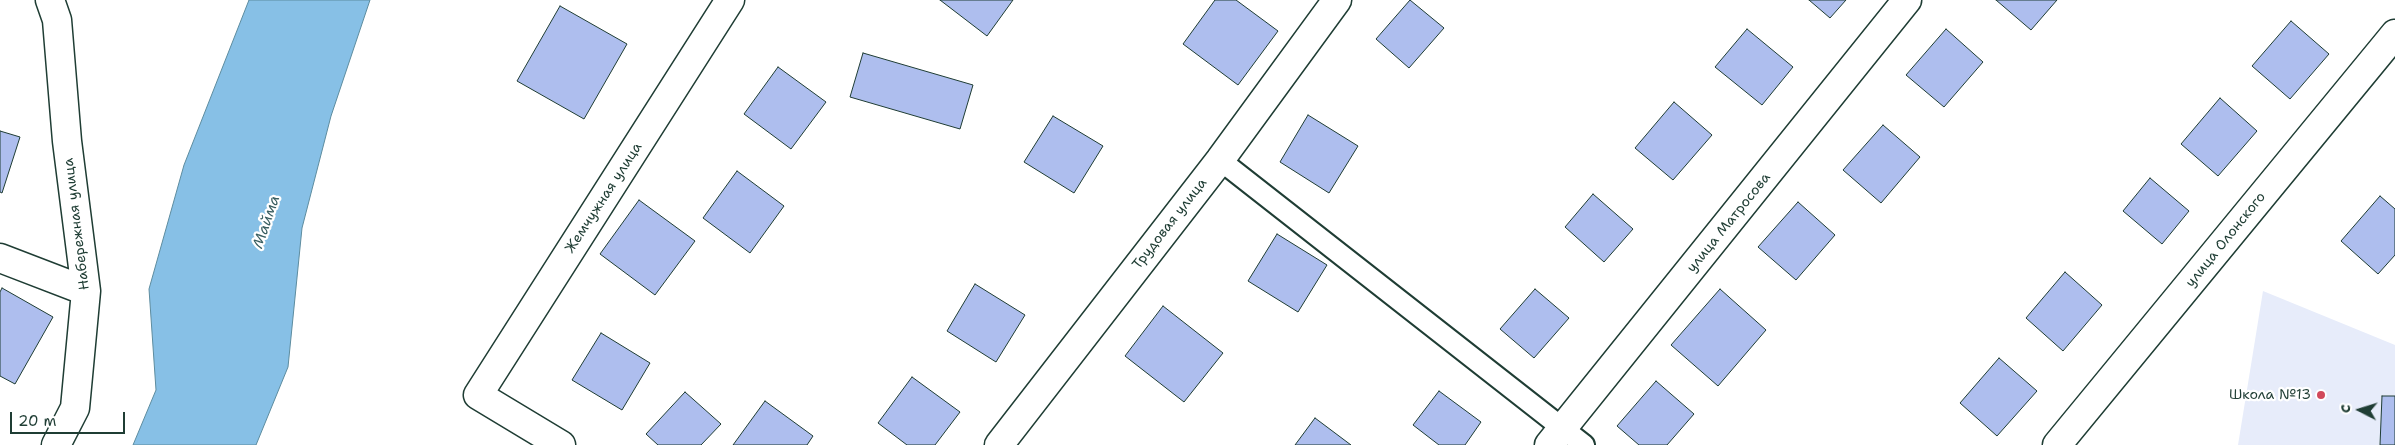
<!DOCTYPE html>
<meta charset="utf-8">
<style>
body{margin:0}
#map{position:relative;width:2395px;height:445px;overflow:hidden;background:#fff;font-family:"Shantell Sans",sans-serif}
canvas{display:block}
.north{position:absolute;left:2335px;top:385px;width:50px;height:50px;-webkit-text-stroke:4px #fff;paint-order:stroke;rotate:275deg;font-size:14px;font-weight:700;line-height:20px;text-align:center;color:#1f3d34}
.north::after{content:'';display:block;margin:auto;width:18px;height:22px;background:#1f3d34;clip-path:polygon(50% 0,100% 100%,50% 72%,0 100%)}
.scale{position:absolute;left:10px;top:412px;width:115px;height:22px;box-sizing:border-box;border:2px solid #1f3d34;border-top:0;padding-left:6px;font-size:15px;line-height:18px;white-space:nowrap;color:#1f3d34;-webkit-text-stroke:4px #fff;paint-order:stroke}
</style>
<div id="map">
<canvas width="2395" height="445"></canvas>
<div class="north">С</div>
<div class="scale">20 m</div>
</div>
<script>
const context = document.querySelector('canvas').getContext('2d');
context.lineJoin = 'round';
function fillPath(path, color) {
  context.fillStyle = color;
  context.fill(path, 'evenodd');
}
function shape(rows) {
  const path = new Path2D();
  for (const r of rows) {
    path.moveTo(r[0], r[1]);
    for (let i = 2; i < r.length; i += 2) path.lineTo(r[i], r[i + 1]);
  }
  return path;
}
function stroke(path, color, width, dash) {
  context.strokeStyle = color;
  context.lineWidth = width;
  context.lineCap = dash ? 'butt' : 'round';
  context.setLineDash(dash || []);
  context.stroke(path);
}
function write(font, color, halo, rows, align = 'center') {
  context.font = font + ' "Shantell Sans",sans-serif';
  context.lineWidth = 4.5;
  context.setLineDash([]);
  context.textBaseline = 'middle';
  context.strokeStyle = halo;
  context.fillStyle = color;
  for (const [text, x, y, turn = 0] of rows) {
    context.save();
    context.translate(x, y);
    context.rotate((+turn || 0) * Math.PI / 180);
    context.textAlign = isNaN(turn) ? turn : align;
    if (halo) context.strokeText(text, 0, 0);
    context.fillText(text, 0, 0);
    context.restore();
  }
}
fillPath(shape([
 [2263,291,2395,345,2395,445,2238,445]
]), '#e7ecfa');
const water = shape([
 [249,0,370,0,331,116,302,228,288,367,256,445,133,445,156,390,149,289,184,165,249,0]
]);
fillPath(water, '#87c0e6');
stroke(water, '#5d8c9f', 1);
const building = shape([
 [940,0,1013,0,987,36,940,0],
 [1215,0,1236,0,1278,31,1238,85,1183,44,1215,0],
 [1410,0,1444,28,1409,68,1376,39,1410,0],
 [1809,0,1846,0,1830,18,1809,0],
 [1996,0,2057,0,2031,30,1996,0],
 [560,6,627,44,584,119,517,81,560,6],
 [2291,21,2329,54,2290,99,2252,66,2291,21],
 [1747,29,1793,67,1762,105,1715,67,1747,29],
 [1946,29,1983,62,1944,107,1906,75,1946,29],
 [863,53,973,85,960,129,850,97,863,53],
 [778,67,826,102,791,149,744,114,778,67],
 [2220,98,2257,131,2218,176,2181,144,2220,98],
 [1674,102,1712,135,1673,180,1635,148,1674,102],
 [1308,115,1358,146,1329,193,1280,162,1308,115],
 [1053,116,1103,146,1074,193,1024,162,1053,116],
 [1883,125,1920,157,1881,203,1843,170,1883,125],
 [0,131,20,137,2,193,0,192,0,131],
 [737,171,784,206,750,253,703,218,737,171],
 [2150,178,2189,211,2162,244,2123,211,2150,178],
 [1593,194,1633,229,1604,262,1565,227,1593,194],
 [2380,196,2395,209,2395,255,2378,274,2341,241,2380,196],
 [639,200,695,241,655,295,600,254,639,200],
 [1798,202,1835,235,1796,280,1758,247,1798,202],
 [1277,234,1327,265,1298,312,1248,281,1277,234],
 [2065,272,2102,305,2063,351,2026,318,2065,272],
 [975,284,1025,315,996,362,947,331,975,284],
 [2,288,53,317,15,384,0,376,0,292,2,288],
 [1535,289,1569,318,1534,358,1500,329,1535,289],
 [1720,289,1766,330,1718,386,1671,345,1720,289],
 [1163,306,1223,353,1184,402,1125,356,1163,306],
 [601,333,650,363,622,410,572,380,601,333],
 [1999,358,2037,391,1997,436,1960,403,1999,358],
 [912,377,960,412,935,445,907,445,878,423,912,377],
 [1656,381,1694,414,1667,445,1639,445,1617,426,1656,381],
 [1439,391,1481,422,1465,445,1439,445,1413,425,1439,391],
 [685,392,721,424,701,445,658,445,646,434,685,392],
 [2382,396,2395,396,2395,445,2380,445,2382,396],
 [765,401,813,436,807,445,733,445,765,401],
 [1315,418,1351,445,1295,445,1315,418]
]);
fillPath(building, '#aebeee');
stroke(building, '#1f3d34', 1);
const lane = shape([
 [1220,160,1584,445]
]);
const street = shape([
 [50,0,57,20,67,141,86,291,75,408,56,445],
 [0,258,86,291],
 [561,445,478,395,730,0],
 [999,445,1220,160,1337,0],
 [1549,445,1907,0],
 [2057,445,2395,34]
]);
stroke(lane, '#1f3d34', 24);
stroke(street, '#1f3d34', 31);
stroke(lane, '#fff', 20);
stroke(street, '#fff', 28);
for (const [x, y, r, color] of [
 [2321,395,5,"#d1495b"]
]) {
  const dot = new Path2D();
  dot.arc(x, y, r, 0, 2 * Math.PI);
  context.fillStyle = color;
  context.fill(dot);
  stroke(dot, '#fff', 2);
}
write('14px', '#1f3d34', '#fff', [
 ["Жемчужная улица",604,198,-57],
 ["улица Матросова",1729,223,-51],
 ["Набережная улица",77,224,-97],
 ["Трудовая улица",1170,224,-52],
 ["улица Олонского",2226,240,-51]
]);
write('14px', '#1f3d34', '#fff', [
 ["Школа №13",2311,395]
], 'right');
write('italic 15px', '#395e60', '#fff', [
 ["Майма",267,222,-71]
]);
</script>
